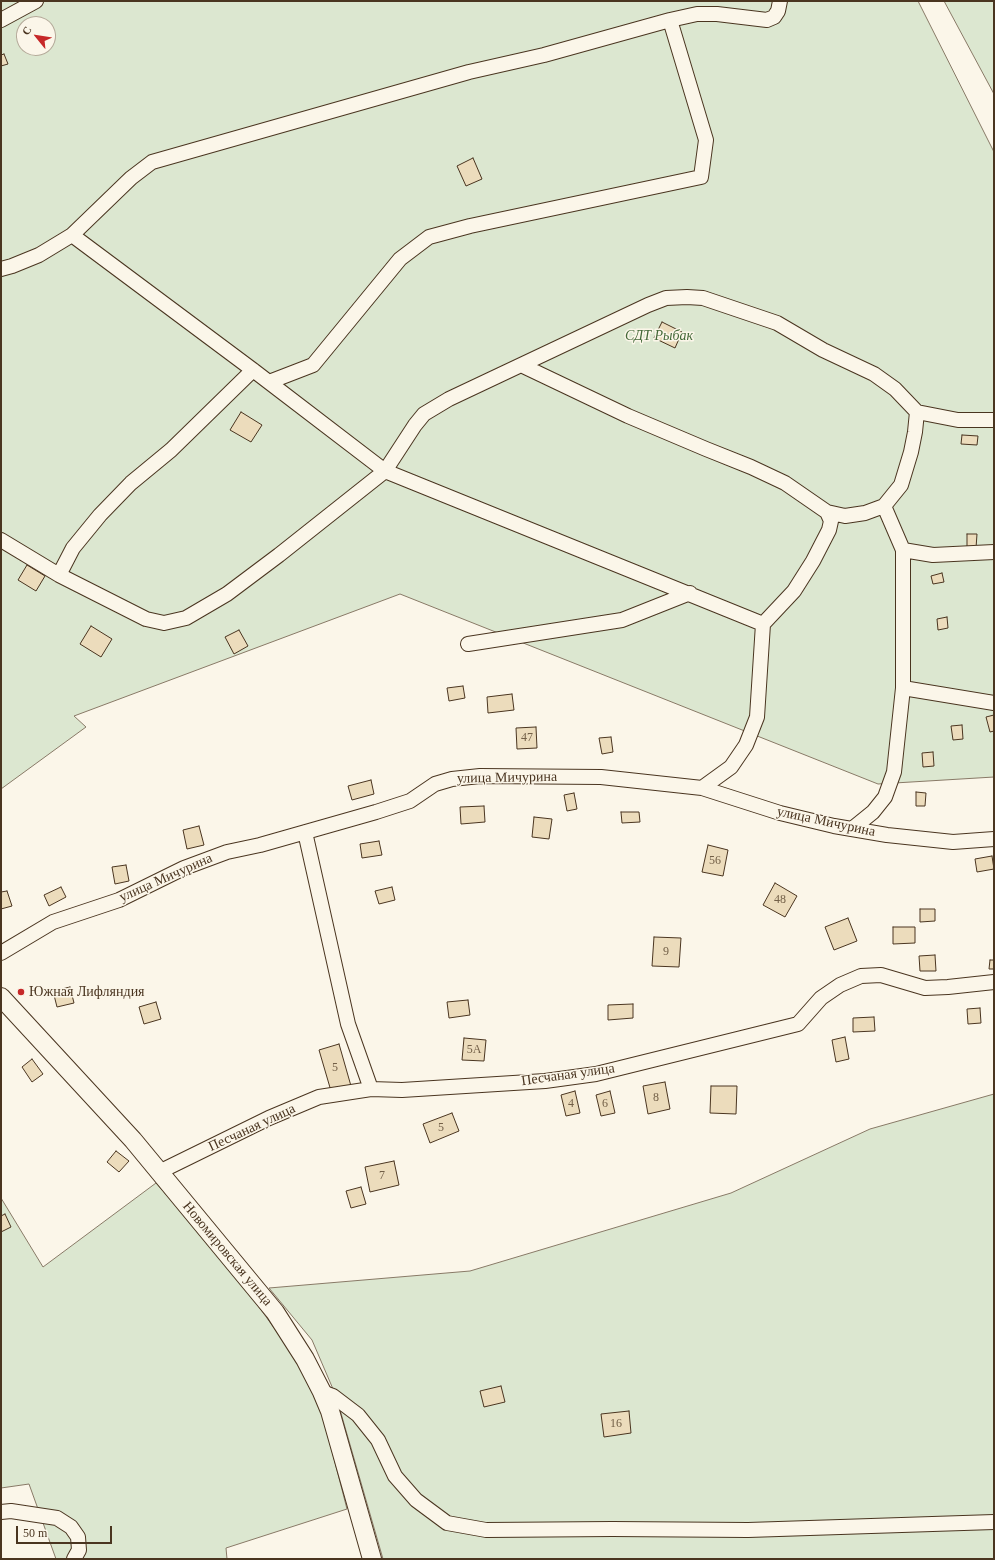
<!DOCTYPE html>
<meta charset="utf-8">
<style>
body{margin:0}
#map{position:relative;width:995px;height:1560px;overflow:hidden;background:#fbf6e9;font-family:Georgia,serif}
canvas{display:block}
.frame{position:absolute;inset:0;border:2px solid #4a3520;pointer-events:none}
.north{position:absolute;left:16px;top:16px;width:40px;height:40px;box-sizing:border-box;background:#fbf6e9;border:1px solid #b4a999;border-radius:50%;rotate:300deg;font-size:11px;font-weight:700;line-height:16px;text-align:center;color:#4a3520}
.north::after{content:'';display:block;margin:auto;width:14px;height:18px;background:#c62828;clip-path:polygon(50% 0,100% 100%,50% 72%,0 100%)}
.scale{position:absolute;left:16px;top:1526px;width:96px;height:18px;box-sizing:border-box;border:2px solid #4a3520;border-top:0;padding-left:5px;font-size:12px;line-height:14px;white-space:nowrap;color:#4a3520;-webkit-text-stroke:3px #fbf6e9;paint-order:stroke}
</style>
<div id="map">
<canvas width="995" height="1560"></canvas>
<div class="frame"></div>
<div class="north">С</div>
<div class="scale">50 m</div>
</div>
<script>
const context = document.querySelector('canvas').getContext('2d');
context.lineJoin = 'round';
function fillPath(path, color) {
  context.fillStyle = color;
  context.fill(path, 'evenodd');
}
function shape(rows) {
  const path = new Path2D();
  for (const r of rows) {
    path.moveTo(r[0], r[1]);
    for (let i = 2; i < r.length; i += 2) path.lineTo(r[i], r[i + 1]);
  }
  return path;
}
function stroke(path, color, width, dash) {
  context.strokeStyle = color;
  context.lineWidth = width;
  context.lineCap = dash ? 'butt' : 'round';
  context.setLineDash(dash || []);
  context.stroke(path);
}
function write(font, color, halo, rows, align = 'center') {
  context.font = font + ' Georgia,serif';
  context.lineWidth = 3;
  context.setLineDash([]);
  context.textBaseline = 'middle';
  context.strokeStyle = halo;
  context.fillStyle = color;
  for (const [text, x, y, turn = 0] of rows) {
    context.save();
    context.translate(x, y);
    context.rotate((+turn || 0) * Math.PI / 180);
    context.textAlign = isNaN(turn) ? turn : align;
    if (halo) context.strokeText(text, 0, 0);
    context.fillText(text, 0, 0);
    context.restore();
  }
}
const green = shape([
 [1,1,918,1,994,152,994,777,878,784,400,594,74,716,86,727,1,789,1,1],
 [24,24,48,24,48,48,24,48,24,24],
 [944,1,994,1,994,94,944,1],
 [994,1094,994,1559,383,1559,336,1396,312,1340,269,1288,470,1271,731,1193,870,1129,994,1094],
 [156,1183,201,1234,248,1292,280,1336,310,1381,322,1412,347,1509,226,1548,227,1559,56,1559,29,1484,1,1488,1,1198,43,1267,156,1183]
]);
fillPath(green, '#dce7d0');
stroke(green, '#887966', 1);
const building = shape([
 [4,54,8,64,1,66,1,55,4,54],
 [473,158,482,179,466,186,457,166,473,158],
 [662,322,682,332,675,348,654,338,662,322],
 [241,412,262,425,251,442,230,430,241,412],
 [962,435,978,436,977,445,961,444,962,435],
 [967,534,977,534,976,548,967,548,967,534],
 [27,565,45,576,36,591,18,580,27,565],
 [942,573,944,582,933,584,931,576,942,573],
 [947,617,948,628,938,630,937,619,947,617],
 [91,626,112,639,101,657,80,644,91,626],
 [239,630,248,646,234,654,225,637,239,630],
 [463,686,465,698,449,701,447,688,463,686],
 [512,694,514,710,488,713,487,697,512,694],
 [994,715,994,731,990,732,986,717,994,715],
 [962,725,963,739,953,740,951,726,962,725],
 [536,727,537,748,517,749,516,728,536,727],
 [611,737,613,752,602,754,599,738,611,737],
 [933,752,934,766,923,767,922,753,933,752],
 [371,780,374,794,352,800,348,786,371,780],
 [916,792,926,793,925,806,916,806,916,792],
 [574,793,577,809,567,811,564,795,574,793],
 [484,806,485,822,461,824,460,807,484,806],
 [621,812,639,812,640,822,622,823,621,812],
 [534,817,552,819,549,839,532,837,534,817],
 [199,826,204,845,187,849,183,830,199,826],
 [379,841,382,855,362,858,360,844,379,841],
 [708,845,728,850,723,876,702,872,708,845],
 [992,856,994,869,977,872,975,859,992,856],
 [126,865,129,881,115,884,112,867,126,865],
 [775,883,797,896,785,917,763,905,775,883],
 [61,887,66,897,49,906,44,895,61,887],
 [392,887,395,900,379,904,375,891,392,887],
 [7,891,12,906,1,909,1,892,7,891],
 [920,909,935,909,935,921,920,922,920,909],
 [848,918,857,941,834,950,825,927,848,918],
 [893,927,915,927,915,943,893,944,893,927],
 [654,937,681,938,679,967,652,966,654,937],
 [935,955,936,971,920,971,919,956,935,955],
 [990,960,994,960,994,969,989,969,990,960],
 [70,987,74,1003,57,1007,53,991,70,987],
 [468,1000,470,1015,449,1018,447,1002,468,1000],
 [156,1002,161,1019,144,1024,139,1007,156,1002],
 [633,1004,633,1018,608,1020,608,1005,633,1004],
 [980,1008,981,1023,968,1024,967,1009,980,1008],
 [874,1017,875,1031,853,1032,853,1018,874,1017],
 [845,1037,849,1059,836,1062,832,1040,845,1037],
 [464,1038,486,1040,484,1061,462,1060,464,1038],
 [339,1044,351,1086,331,1091,319,1050,339,1044],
 [32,1059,43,1074,32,1082,22,1067,32,1059],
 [665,1082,670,1109,648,1114,643,1086,665,1082],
 [711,1086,737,1086,736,1114,710,1113,711,1086],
 [575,1091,580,1113,566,1116,561,1095,575,1091],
 [610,1091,615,1113,601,1116,596,1095,610,1091],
 [452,1113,459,1131,430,1143,423,1124,452,1113],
 [116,1151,129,1161,119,1172,107,1162,116,1151],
 [394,1161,399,1185,370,1192,365,1167,394,1161],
 [361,1187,366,1204,351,1208,346,1191,361,1187],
 [5,1214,11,1227,1,1232,1,1216,5,1214],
 [501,1386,505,1402,484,1407,480,1391,501,1386],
 [629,1411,631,1433,604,1437,601,1414,629,1411]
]);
fillPath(building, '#ecdcbc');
stroke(building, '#4a3520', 1);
const minor = shape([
 [1,20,36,1],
 [72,235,253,370,385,471,763,624,757,717,746,745,731,767,702,788],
 [1,269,12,266,39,255,72,235,131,178,152,162,469,72,544,55,670,20,697,14,717,14,767,20,774,17,778,11,780,1],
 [521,365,628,416,706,449,751,467,785,483,827,512,845,516,865,513,884,506,901,485,911,452,915,432,917,412],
 [269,382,313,365,400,259,429,237,470,226,701,177,706,140,670,20],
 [1,540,59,575,146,619,164,623,186,618,227,594,279,555,385,471,415,425,424,414,449,399,648,305,666,298,687,297,703,298,777,323,823,350,874,374,895,389,917,412,958,420,994,420],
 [903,550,933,555,994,552],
 [59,575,73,548,100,515,131,483,171,450,253,370],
 [763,624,794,591,813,561,829,530,831,521,827,512],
 [468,644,622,620,690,593],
 [903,688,994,703],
 [852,829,873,812,885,797,894,772,903,688,903,550,884,506],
 [305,832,348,1024,371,1089],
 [1,953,53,922,119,900,184,868,227,852,260,845,376,812,410,801,435,784,452,779,480,776,601,777,702,788,780,813,834,826,887,835,953,842,994,839],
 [159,1172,269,1118,319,1097,371,1089,402,1090,545,1081,596,1074,798,1024,821,998,840,985,861,976,881,975,925,988,948,987,994,982],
 [322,1392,333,1396,358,1415,378,1440,395,1476,416,1500,447,1523,486,1530,612,1529,748,1530,994,1522],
 [1,1512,11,1511,57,1518,71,1527,78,1537,79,1550,74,1559]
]);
const major = shape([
 [1,997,133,1140,275,1312,305,1359,322,1392,330,1411,372,1559]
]);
stroke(minor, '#4a3520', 16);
stroke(major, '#4a3520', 20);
stroke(minor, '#fbf6e9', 14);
stroke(major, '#fbf6e9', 18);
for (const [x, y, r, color] of [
 [21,992,4,"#c62828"]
]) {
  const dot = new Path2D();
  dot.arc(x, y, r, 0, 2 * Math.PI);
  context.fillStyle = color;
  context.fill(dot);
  stroke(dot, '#fbf6e9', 1.5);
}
write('12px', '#725f47', null, [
 ["47",527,738],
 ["56",715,861],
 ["48",780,900],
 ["9",666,952],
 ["5А",474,1050],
 ["5",335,1068],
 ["8",656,1098],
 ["4",571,1104],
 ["6",605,1104],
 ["5",441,1128],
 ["7",382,1176],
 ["16",616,1424]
]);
write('italic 14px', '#436837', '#fbf6e9', [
 ["СДТ Рыбак",659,336]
]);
write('14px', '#4a3520', '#fbf6e9', [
 ["улица Мичурина",507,778,-1],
 ["улица Мичурина",826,822,12],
 ["улица Мичурина",166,878,-24],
 ["Песчаная улица",568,1075,-8],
 ["Песчаная улица",252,1128,-25],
 ["Новомировская улица",227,1254,50]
]);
write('14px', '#4a3520', '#fbf6e9', [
 ["Южная Лифляндия",29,992]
], 'left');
</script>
